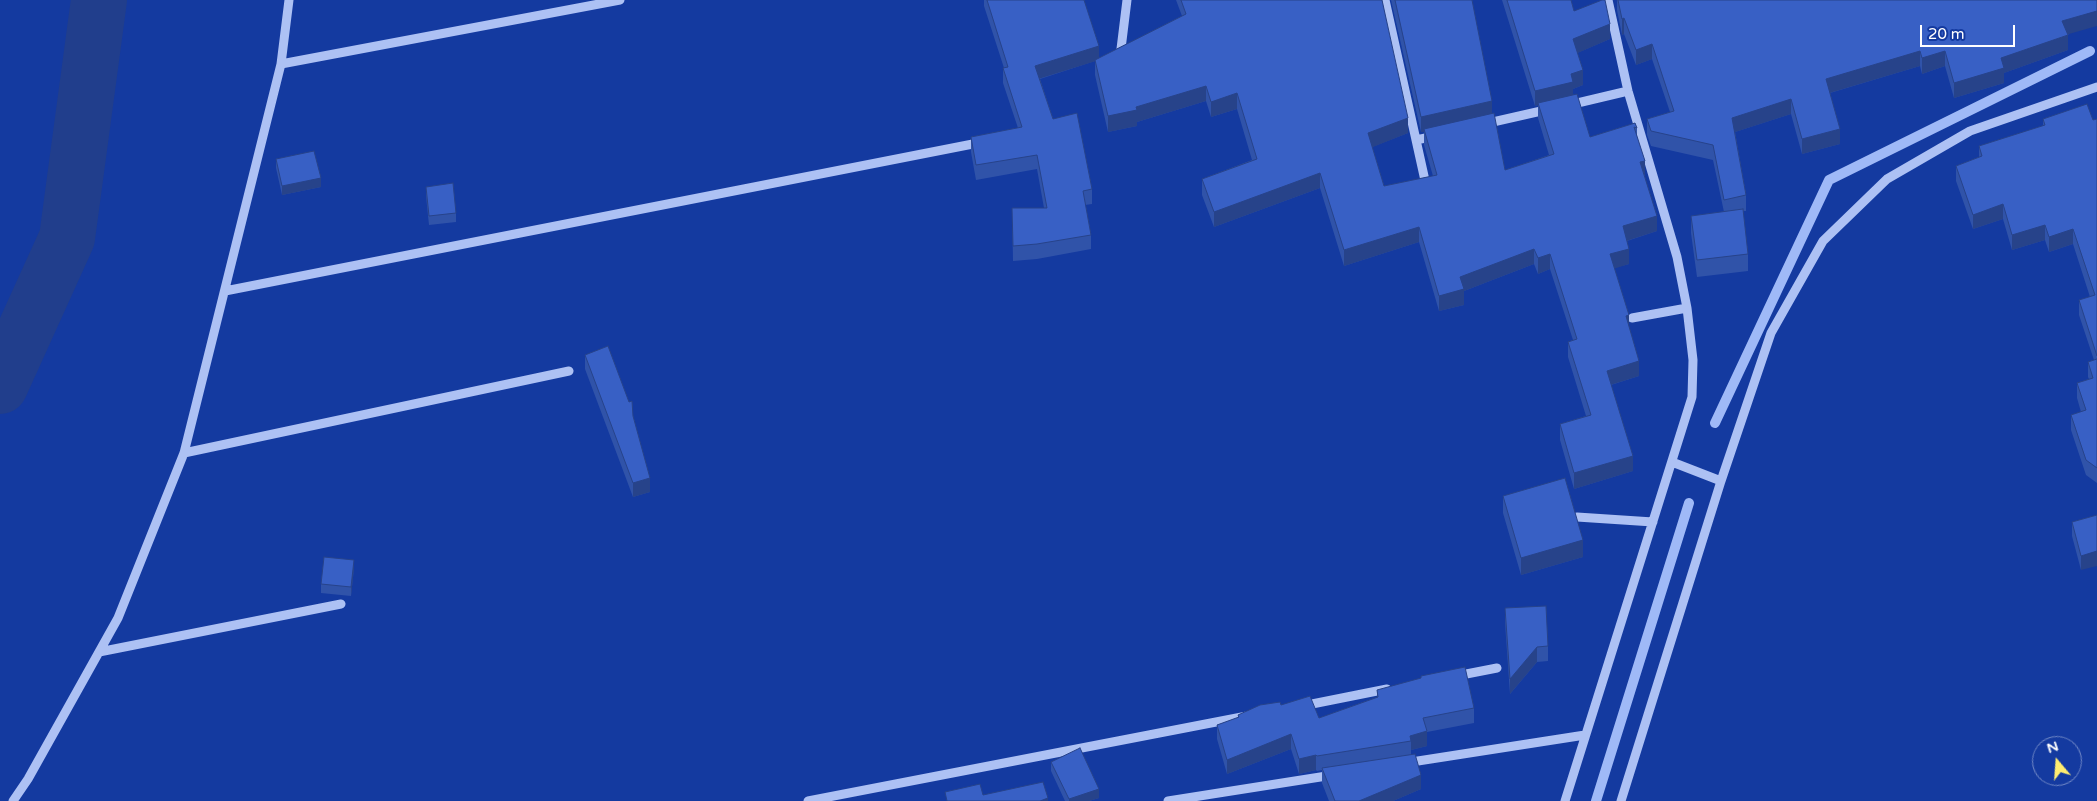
<!DOCTYPE html>
<style>
body{margin:0}
#map{position:relative;width:2097px;height:801px;overflow:hidden;background:#143aa0;font-family:"Varela Round",sans-serif}
canvas{display:block}
.north{position:absolute;left:2032px;top:736px;width:50px;height:50px;box-sizing:border-box;background:#143aa0;border:1px solid #7289c6;border-radius:50%;rotate:342deg;font-size:14px;font-weight:700;line-height:20px;text-align:center;color:#fff}
.north::after{content:'';display:block;margin:auto;width:18px;height:22px;background:#ffed70;clip-path:polygon(50% 0,100% 100%,50% 72%,0 100%)}
.scale{position:absolute;left:1920px;top:25px;width:95px;height:22px;box-sizing:border-box;border:2px solid #fff;border-top:0;padding-left:6px;font-size:15px;line-height:18px;white-space:nowrap;color:#fff;-webkit-text-stroke:4px #143aa0;paint-order:stroke}
</style>
<div id="map">
<canvas width="2097" height="801"></canvas>
<div class="north">N</div>
<div class="scale">20 m</div>
</div>
<script>
const context = document.querySelector('canvas').getContext('2d');
context.lineJoin = 'round';
function shape(rows) {
  const path = new Path2D();
  for (const r of rows) {
    path.moveTo(r[0], r[1]);
    for (let i = 2; i < r.length; i += 2) path.lineTo(r[i], r[i + 1]);
  }
  return path;
}
function stroke(path, color, width, dash) {
  context.strokeStyle = color;
  context.lineWidth = width;
  context.lineCap = dash ? 'butt' : 'round';
  context.setLineDash(dash || []);
  context.stroke(path);
}
function fillPath(path, color) {
  context.fillStyle = color;
  context.fill(path, 'evenodd');
}
stroke(shape([
 [1715,423,1829,180,2090,51],
 [1596,801,1689,503]
]), '#9fb9f7', 10);
stroke(shape([
 [0,386,67,238,99,0]
]), '#213e8c', 56);
stroke(shape([
 [1385,0,1426,185],
 [1120,57,1127,0],
 [281,64,620,0],
 [1569,105,1628,91],
 [1484,124,1550,109],
 [1416,140,1435,136],
 [225,291,983,142],
 [1632,318,1687,308],
 [184,453,569,371],
 [1672,462,1721,481],
 [1577,517,1653,522],
 [99,652,341,604],
 [1456,676,1497,668],
 [1302,706,1387,689],
 [1405,763,1585,735],
 [13,801,28,779,118,618,184,453,281,64,289,0],
 [808,801,1247,716],
 [1168,801,1333,775],
 [1565,801,1692,397,1693,360,1687,308,1677,257,1628,91,1608,0],
 [1621,801,1721,481,1771,333,1823,241,1887,179,1970,131,2097,87]
]), '#adc1f4', 9);
fillPath(shape([
 [984,0,1084,0,1099,58,1182,16,1176,0,1382,0,1408,133,1372,147,1384,186,1433,176,1424,145,1424,132,1421,132,1391,0,1472,0,1492,114,1505,170,1549,155,1538,118,1538,105,1535,106,1502,0,1571,0,1574,11,1610,39,1577,53,1583,85,1573,89,1573,95,1590,137,1635,123,1637,128,1637,136,1645,177,1657,231,1627,241,1629,264,1614,268,1629,327,1639,376,1611,385,1633,471,1574,489,1560,440,1560,424,1586,416,1568,357,1568,342,1573,340,1550,269,1538,274,1534,264,1464,291,1464,305,1439,311,1419,242,1344,266,1320,188,1214,227,1202,195,1202,179,1252,160,1237,109,1211,117,1206,101,1137,122,1137,126,1108,132,1095,75,1095,61,1040,79,1053,119,1092,189,1092,204,1085,205,1091,235,1091,249,1037,259,1013,261,1012,208,1044,208,1037,169,976,180,971,152,971,137,1018,128,1003,83,1003,68,1004,68,984,6],
 [1617,0,2097,0,2068,35,2068,50,2004,73,2004,83,1954,98,1945,66,1922,74,1920,66,1830,93,1840,144,1802,154,1791,114,1735,132,1746,195,1746,211,1743,211,1748,254,1748,271,1697,277,1691,233,1691,216,1724,212,1713,160,1651,146,1647,135,1647,119,1670,112,1652,59,1636,65,1624,34,1622,35,1617,10],
 [2043,119,2093,120,2097,119,2097,483,2086,475,2071,430,2071,415,2081,412,2077,398,2077,383,2089,379,2088,377,2088,362,2094,360,2079,315,2079,300,2090,297,2073,244,2049,252,2045,240,2012,250,2003,219,1973,229,1956,181,1956,166,1979,157,1979,146,2043,126],
 [276,159,321,187,282,195,276,168],
 [426,187,456,213,456,222,429,225,426,196],
 [585,355,633,416,650,492,633,497,585,369],
 [1503,496,1583,557,1521,575,1503,513],
 [2097,515,2081,570,2072,536,2072,522],
 [354,568,351,596,321,593,321,584],
 [1505,608,1548,646,1548,661,1537,662,1510,694,1505,623],
 [1377,690,1474,708,1474,723,1427,732,1427,746,1411,750,1411,754,1421,789,1393,801,1329,801,1322,783,1322,770,1317,771,1316,770,1299,774,1291,749,1227,774,1217,739,1217,725,1238,718,1238,715,1281,705,1319,718,1377,697],
 [1051,762,1099,798,1089,801,1065,801,1051,771]
]), '#3053a9');
fillPath(shape([
 [2097,11,2097,26,2062,36,2062,21],
 [1624,18,1624,34,1622,35,1622,19],
 [1610,24,1610,39,1573,55,1573,39],
 [2068,35,2068,50,2004,73,2004,83,1954,98,1954,83,2001,58],
 [1652,44,1652,59,1636,65,1636,50],
 [1099,46,1099,60,1035,80,1035,66],
 [1920,51,1920,66,1826,94,1826,79],
 [1945,51,1945,66,1922,74,1922,58],
 [1583,70,1583,85,1573,89,1573,97,1538,103,1538,105,1535,106,1535,91,1571,74],
 [1206,86,1206,101,1137,122,1137,126,1108,132,1108,116,1136,107],
 [1237,93,1237,109,1211,117,1211,102],
 [1791,99,1791,114,1732,133,1732,118],
 [1492,101,1492,116,1424,129,1424,132,1421,132,1421,117],
 [1408,118,1408,133,1368,149,1368,133],
 [1840,129,1840,144,1802,154,1802,139],
 [1645,161,1645,176,1640,162],
 [1320,173,1320,188,1214,227,1214,212],
 [321,178,321,187,282,195,282,186],
 [2003,204,2003,219,1973,229,1973,215],
 [1657,216,1657,231,1623,242,1623,226],
 [2045,225,2045,240,2012,250,2012,235],
 [1419,227,1419,242,1344,266,1344,250],
 [2073,229,2073,244,2049,252,2049,237],
 [1534,249,1534,264,1464,291,1464,305,1439,311,1439,296,1460,277],
 [1629,249,1629,264,1610,270,1610,254],
 [1550,254,1550,269,1538,274,1538,258],
 [1629,315,1629,330,1626,316],
 [1639,361,1639,376,1607,386,1607,371],
 [1633,456,1633,471,1574,489,1574,473],
 [650,478,650,492,633,497,633,483],
 [1583,540,1583,557,1521,575,1521,558],
 [2097,551,2097,566,2081,570,2081,556],
 [354,560,354,568,351,596,351,587],
 [1537,647,1537,662,1510,694,1510,679],
 [1427,731,1427,746,1411,750,1411,741,1410,736],
 [1291,734,1291,749,1227,774,1227,760],
 [1316,755,1316,770,1299,774,1299,759],
 [1421,775,1421,789,1393,801,1359,801],
 [1099,789,1099,798,1089,801,1069,801,1069,799],
 [1048,798,1048,801,1040,801]
]), '#27438a');
const building = shape([
 [987,0,1084,0,1099,46,1035,66,1053,119,1077,113,1092,189,1083,191,1091,235,1037,244,1013,246,1012,208,1047,208,1037,155,976,165,971,137,1022,127,1003,68,1008,67,987,0],
 [1181,0,1382,0,1408,118,1368,133,1384,186,1437,175,1424,129,1494,113,1505,170,1554,154,1538,103,1577,94,1590,137,1635,123,1637,128,1634,127,1645,161,1640,162,1657,216,1623,226,1629,249,1610,254,1629,315,1626,316,1639,361,1607,371,1633,456,1574,473,1560,424,1591,415,1568,342,1577,339,1550,254,1538,258,1534,249,1460,277,1464,289,1439,296,1419,227,1344,250,1320,173,1214,212,1202,179,1257,159,1237,93,1211,102,1206,86,1136,107,1137,110,1108,116,1095,60,1186,14,1181,0],
 [1395,0,1472,0,1492,101,1421,117,1395,0],
 [1507,0,1571,0,1574,11,1602,0,1605,0,1610,24,1573,39,1583,70,1571,74,1573,82,1535,91,1507,0],
 [1618,0,2097,0,2097,11,2062,21,2068,35,2001,58,2004,68,1954,83,1945,51,1922,58,1920,51,1826,79,1840,129,1802,139,1791,99,1732,118,1746,195,1724,200,1713,145,1651,131,1647,119,1674,111,1652,44,1636,50,1624,18,1622,19,1618,0],
 [2087,104,2093,120,2097,119,2097,356,2079,300,2095,295,2073,229,2049,237,2045,225,2012,235,2003,204,1973,215,1956,166,1982,156,1979,146,2045,125,2043,119,2087,104],
 [314,151,321,178,282,186,276,159,314,151],
 [453,183,456,213,429,216,426,187,453,183],
 [1743,209,1748,254,1697,260,1691,216,1743,209],
 [608,346,629,402,632,401,633,416,650,478,633,483,585,355,608,346],
 [2097,359,2097,468,2086,460,2071,415,2086,410,2077,383,2093,378,2088,362,2097,359],
 [1565,478,1583,540,1521,558,1503,496,1565,478],
 [2097,515,2097,551,2081,556,2072,522,2097,515],
 [324,557,354,560,351,587,321,584,324,557],
 [1546,606,1548,646,1537,647,1510,679,1505,608,1546,606],
 [1465,667,1474,708,1423,718,1427,731,1410,736,1411,741,1317,756,1316,755,1299,759,1291,734,1227,760,1217,725,1239,717,1238,715,1260,705,1280,702,1281,705,1310,696,1319,718,1378,697,1377,690,1421,678,1421,676,1465,667],
 [1080,748,1099,789,1069,799,1051,762,1080,748],
 [1415,754,1421,775,1359,801,1335,801,1322,768,1415,754],
 [1043,782,1048,798,1040,801,947,801,945,792,980,784,983,795,1043,782]
]);
fillPath(building, '#3860c5');
stroke(building, '#27438a', 1);
</script>
